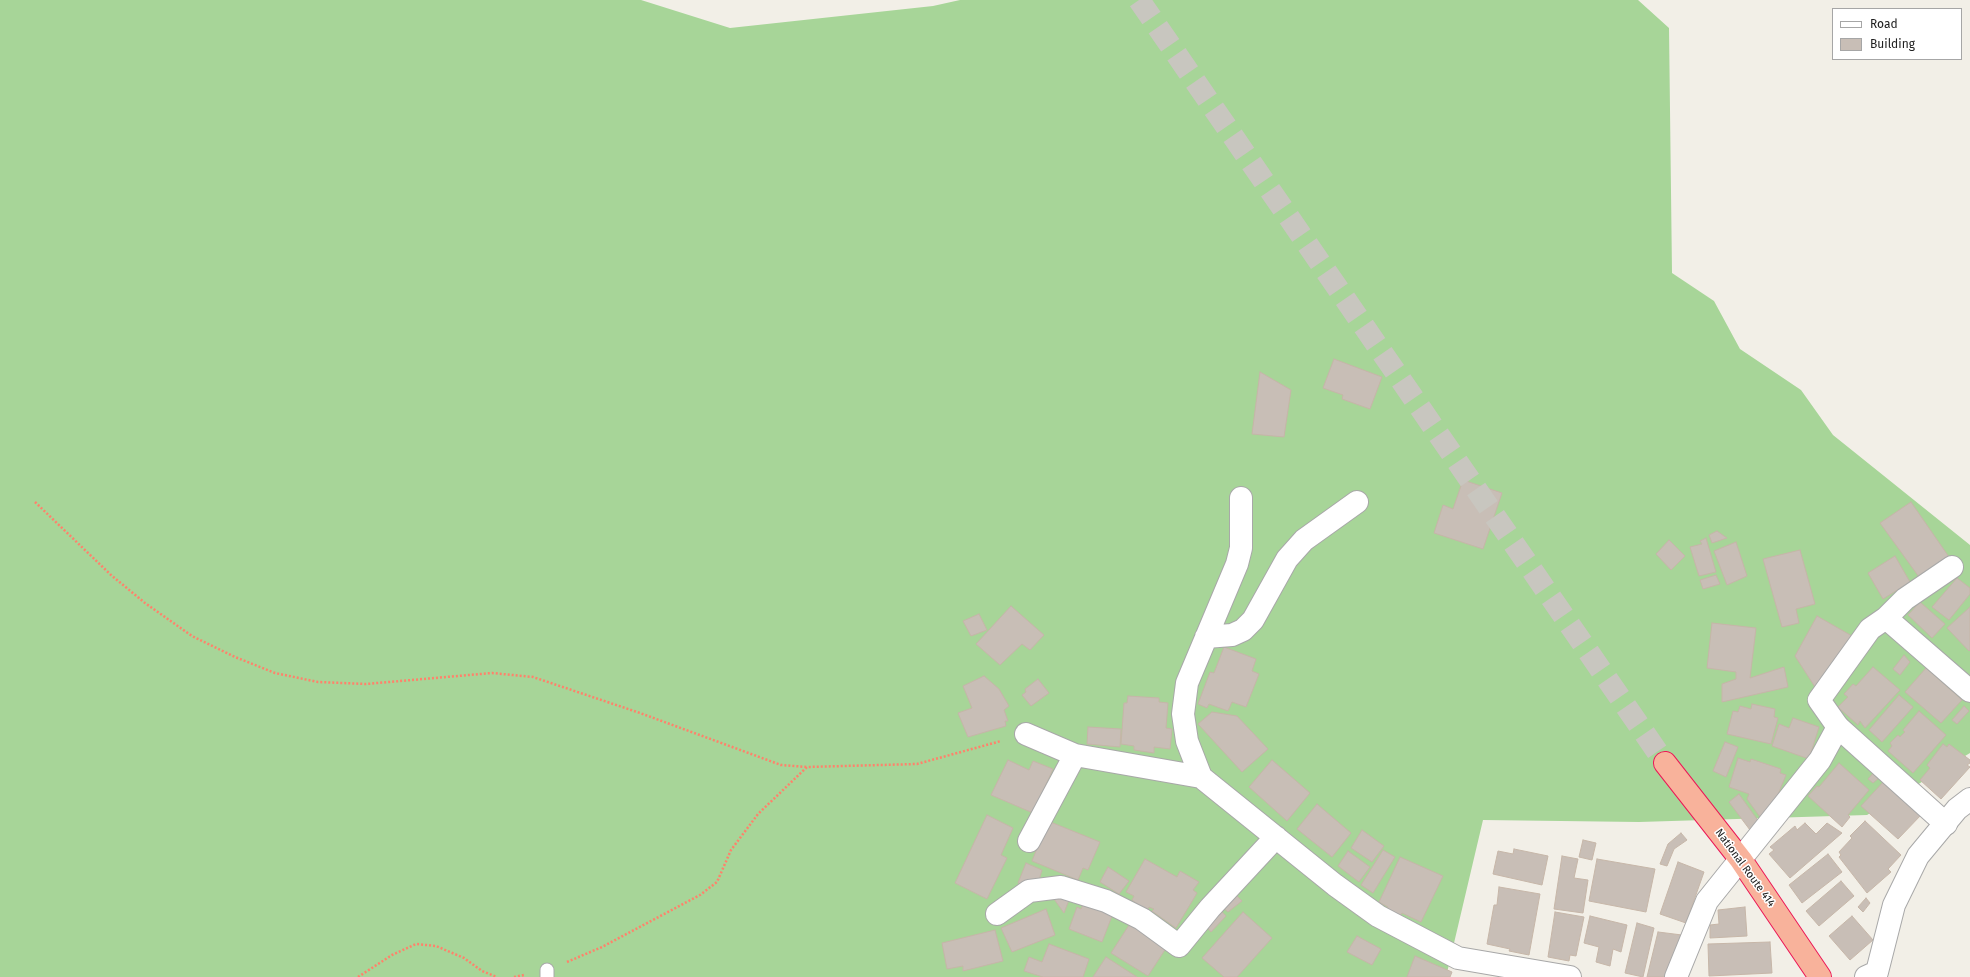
<!DOCTYPE html>
<style>
body{margin:0}
#map{position:relative;width:1970px;height:977px;overflow:hidden;background:#f2efe7;font-family:"Fira Sans",sans-serif}
canvas{display:block}
.legend{position:absolute;left:1832px;top:8px;width:130px;height:52px;box-sizing:border-box;background:#fff;border:1px solid #a6a6a6;margin:0;padding:5px 7px;list-style:none;font-size:12px;color:#212121}
.legend li{display:flex;align-items:center;gap:8px;height:20px}
.legend b{width:20px;border:1px solid #a6a6a6}
</style>
<div id="map">
<canvas width="1970" height="977"></canvas>
<ul class="legend">
<li><b style="height:5px;background:#fff"></b>Road</li>
<li><b style="height:11px;background:#c8beb6"></b>Building</li>
</ul>
</div>
<script>
const context = document.querySelector('canvas').getContext('2d');
context.lineJoin = 'round';
function fillPath(path, color) {
  context.fillStyle = color;
  context.fill(path, 'evenodd');
}
function shape(rows) {
  const path = new Path2D();
  for (const r of rows) {
    path.moveTo(r[0], r[1]);
    for (let i = 2; i < r.length; i += 2) path.lineTo(r[i], r[i + 1]);
  }
  return path;
}
function stroke(path, color, width, dash) {
  context.strokeStyle = color;
  context.lineWidth = width;
  context.lineCap = dash ? 'butt' : 'round';
  context.setLineDash(dash || []);
  context.stroke(path);
}
function write(font, color, halo, rows, align = 'center') {
  context.font = font + ' "Fira Sans",sans-serif';
  context.lineWidth = 3;
  context.setLineDash([]);
  context.textBaseline = 'middle';
  context.strokeStyle = halo;
  context.fillStyle = color;
  for (const [text, x, y, turn = 0] of rows) {
    context.save();
    context.translate(x, y);
    context.rotate((+turn || 0) * Math.PI / 180);
    context.textAlign = isNaN(turn) ? turn : align;
    if (halo) context.strokeText(text, 0, 0);
    context.fillText(text, 0, 0);
    context.restore();
  }
}
fillPath(shape([
 [0,0,641,0,730,28,933,6,960,0,1638,0,1669,28,1672,273,1714,301,1740,349,1801,390,1833,435,1970,545,1970,753,1867,815,1639,822,1483,820,1446,977,0,977]
]), '#a7d598');
const building = shape([
 [1334,359,1382,377,1370,409,1342,399,1343,395,1323,388,1334,359],
 [1260,372,1291,390,1284,437,1252,434,1260,372],
 [1463,480,1502,493,1483,549,1434,533,1443,505,1453,509,1463,480],
 [1911,502,1949,557,1919,577,1880,523,1911,502],
 [1717,531,1727,538,1712,543,1709,535,1717,531],
 [1706,538,1716,572,1699,576,1690,547,1702,544,1700,541,1706,538],
 [1669,540,1685,556,1671,570,1656,554,1669,540],
 [1736,542,1747,576,1727,585,1714,551,1736,542],
 [1800,550,1815,604,1796,609,1799,623,1782,627,1763,559,1800,550],
 [1895,556,1910,582,1883,599,1868,573,1895,556],
 [1716,575,1720,584,1703,589,1700,580,1716,575],
 [1957,578,1970,588,1970,594,1949,620,1932,607,1957,578],
 [1920,602,1945,624,1932,638,1908,615,1920,602],
 [1011,606,1044,635,1030,650,1022,644,1000,665,976,644,1011,606],
 [1970,607,1970,650,1969,651,1947,628,1970,607],
 [979,614,987,630,971,636,963,621,979,614],
 [1817,616,1852,636,1815,687,1795,656,1817,616],
 [1712,623,1756,628,1750,678,1784,667,1788,687,1722,702,1722,684,1736,679,1736,672,1707,668,1712,623],
 [1224,647,1256,659,1252,671,1259,674,1246,707,1232,702,1228,711,1209,704,1207,708,1198,704,1210,672,1214,673,1224,647],
 [1904,655,1910,662,1900,675,1893,669,1904,655],
 [1873,667,1900,690,1865,728,1860,721,1858,725,1838,707,1848,697,1844,694,1853,684,1856,686,1873,667],
 [1926,668,1962,700,1941,723,1905,692,1926,668],
 [984,676,999,689,1009,706,1004,710,1008,721,1005,721,1006,726,968,737,958,713,972,708,963,686,984,676],
 [1038,679,1049,693,1031,706,1022,695,1026,692,1025,689,1038,679],
 [1899,695,1913,707,1882,742,1869,730,1899,695],
 [1128,696,1159,698,1159,702,1168,703,1166,728,1172,729,1170,749,1154,747,1154,753,1134,750,1134,746,1121,744,1124,703,1127,703,1128,696],
 [1752,704,1775,709,1774,717,1778,718,1771,744,1727,734,1733,711,1738,712,1740,706,1751,709,1752,704],
 [1964,706,1969,711,1957,724,1952,720,1964,706],
 [1919,711,1946,735,1913,773,1888,751,1892,746,1890,743,1898,735,1900,737,1905,732,1903,730,1919,711],
 [1212,712,1237,716,1268,749,1242,772,1198,724,1212,712],
 [1793,718,1819,727,1809,759,1772,746,1779,724,1789,728,1793,718],
 [1088,727,1121,729,1120,747,1087,744,1088,727],
 [1725,742,1738,747,1726,777,1713,771,1725,742],
 [1943,744,1947,747,1949,744,1970,760,1970,763,1967,765,1970,767,1941,799,1920,780,1930,768,1927,765,1943,744],
 [1738,758,1750,762,1751,759,1781,769,1780,773,1786,775,1774,804,1760,817,1747,799,1749,794,1729,787,1738,758],
 [1008,760,1029,770,1033,761,1053,769,1033,813,991,795,1008,760],
 [1272,760,1310,793,1287,821,1249,787,1272,760],
 [1839,763,1869,790,1848,815,1850,817,1842,827,1808,796,1817,786,1819,787,1839,763],
 [1875,771,1880,777,1873,783,1868,779,1875,771],
 [1885,780,1922,814,1898,839,1861,806,1885,780],
 [1739,794,1759,822,1750,830,1729,802,1739,794],
 [1317,804,1351,833,1332,857,1297,829,1317,804],
 [987,815,1013,828,1001,855,1007,858,987,899,955,883,987,815],
 [1048,821,1100,842,1088,870,1083,868,1078,880,1032,861,1048,821],
 [1865,821,1901,855,1888,869,1891,872,1867,893,1839,857,1841,855,1839,852,1852,838,1850,836,1865,821],
 [1805,823,1816,834,1827,823,1842,833,1790,878,1769,854,1774,850,1770,847,1795,826,1797,830,1805,823],
 [1362,830,1384,846,1372,862,1351,848,1362,830],
 [1681,833,1687,840,1674,849,1667,866,1660,864,1668,844,1681,833],
 [1583,840,1596,843,1592,860,1579,857,1583,840],
 [1514,849,1548,856,1542,885,1493,874,1498,851,1513,854,1514,849],
 [1383,850,1395,857,1373,893,1361,885,1383,850],
 [1348,851,1370,867,1359,882,1338,866,1348,851],
 [1828,854,1842,872,1802,903,1789,885,1828,854],
 [1562,856,1578,859,1574,878,1588,880,1583,913,1554,909,1562,856],
 [1400,857,1443,876,1421,922,1402,913,1400,916,1387,910,1388,907,1379,902,1400,857],
 [1145,859,1177,877,1180,871,1199,882,1193,890,1197,893,1176,928,1152,911,1154,909,1149,907,1147,911,1132,900,1134,896,1126,892,1145,859],
 [1597,859,1655,869,1646,912,1589,901,1597,859],
 [1678,862,1704,872,1686,923,1660,914,1678,862],
 [1026,863,1042,870,1039,880,1025,886,1018,883,1026,863],
 [1108,867,1129,881,1119,894,1100,882,1108,867],
 [1841,881,1854,896,1819,926,1806,911,1841,881],
 [1499,887,1540,894,1529,955,1509,951,1510,949,1487,944,1494,905,1497,905,1499,887],
 [1235,894,1242,901,1228,912,1222,907,1235,894],
 [1055,895,1069,900,1064,913,1054,899,1055,895],
 [1866,898,1870,903,1863,912,1858,907,1866,898],
 [1084,902,1112,916,1102,942,1069,929,1077,907,1081,909,1084,902],
 [1745,907,1747,936,1710,938,1710,925,1719,924,1718,910,1745,907],
 [1046,909,1055,935,1012,952,1001,928,1046,909],
 [1220,910,1226,916,1211,932,1205,925,1220,910],
 [1243,912,1272,938,1237,977,1224,977,1202,958,1243,912],
 [1555,912,1584,917,1576,956,1570,955,1569,961,1548,957,1555,912],
 [1590,916,1627,925,1621,952,1613,949,1610,966,1596,962,1599,947,1584,943,1590,916],
 [1852,916,1873,940,1850,960,1829,936,1852,916],
 [1131,922,1168,945,1148,976,1111,953,1131,922],
 [1637,923,1654,928,1643,977,1625,973,1637,923],
 [995,930,1003,961,963,971,963,966,947,969,942,943,995,930],
 [1658,932,1682,935,1669,977,1647,977,1658,932],
 [1357,936,1381,949,1372,965,1347,952,1357,936],
 [1770,942,1772,973,1709,976,1708,944,1770,942],
 [1049,944,1089,959,1083,977,1043,977,1024,971,1029,957,1042,962,1049,944],
 [1415,956,1452,972,1450,977,1407,977,1415,956],
 [1106,957,1137,977,1093,977,1106,957]
]);
fillPath(building, '#c8beb6');
stroke(building, '#c6b6a8', 1);
stroke(shape([
 [1139,0,1665,763]
]), '#c8c6bf', 22, [22, 11]);
const service = shape([
 [547,970,547,977]
]);
const minor = shape([
 [1886,618,1905,599,1952,567],
 [1206,637,1232,635,1243,630,1253,620,1287,559,1304,540,1357,502],
 [1026,734,1075,755,1201,777,1335,885,1378,916,1458,958,1570,977],
 [1201,777,1187,741,1183,714,1187,683,1237,564,1241,548,1241,498],
 [1029,841,1075,755],
 [997,914,1029,891,1061,887,1106,901,1142,919,1179,946,1210,908,1276,837],
 [1676,977,1707,901,1820,760,1838,727,1819,700,1870,629,1886,618,1970,691],
 [1866,977,1877,972,1894,905,1918,856,1957,809,1970,799]
]);
const tertiary = shape([
 [1838,727,1946,824]
]);
const trunk = shape([
 [1665,763,1741,860,1820,977]
]);
stroke(service, '#a8a8a8', 15);
stroke(minor, '#a8a8a8', 24);
stroke(tertiary, '#a8a8a8', 24);
stroke(trunk, '#ec1857', 24);
stroke(shape([
 [35,502,111,575,145,603,192,636,235,657,275,673,318,682,366,684,492,673,533,677,640,713,781,765,807,767],
 [567,962,602,947,700,895,717,882,731,850,758,814,807,767,917,764,1001,741],
 [358,977,392,955,416,944,436,946,464,958,482,971,497,977],
 [514,977,524,975]
]), '#ff826b', 2.5, [2, 2]);
stroke(service, '#fff', 13);
stroke(minor, '#fff', 22);
stroke(tertiary, '#fff', 22);
stroke(trunk, '#f8b29b', 22);
write('11px', '#212121', '#fff', [
 ["National Route 414",1745,868,54]
]);
</script>
